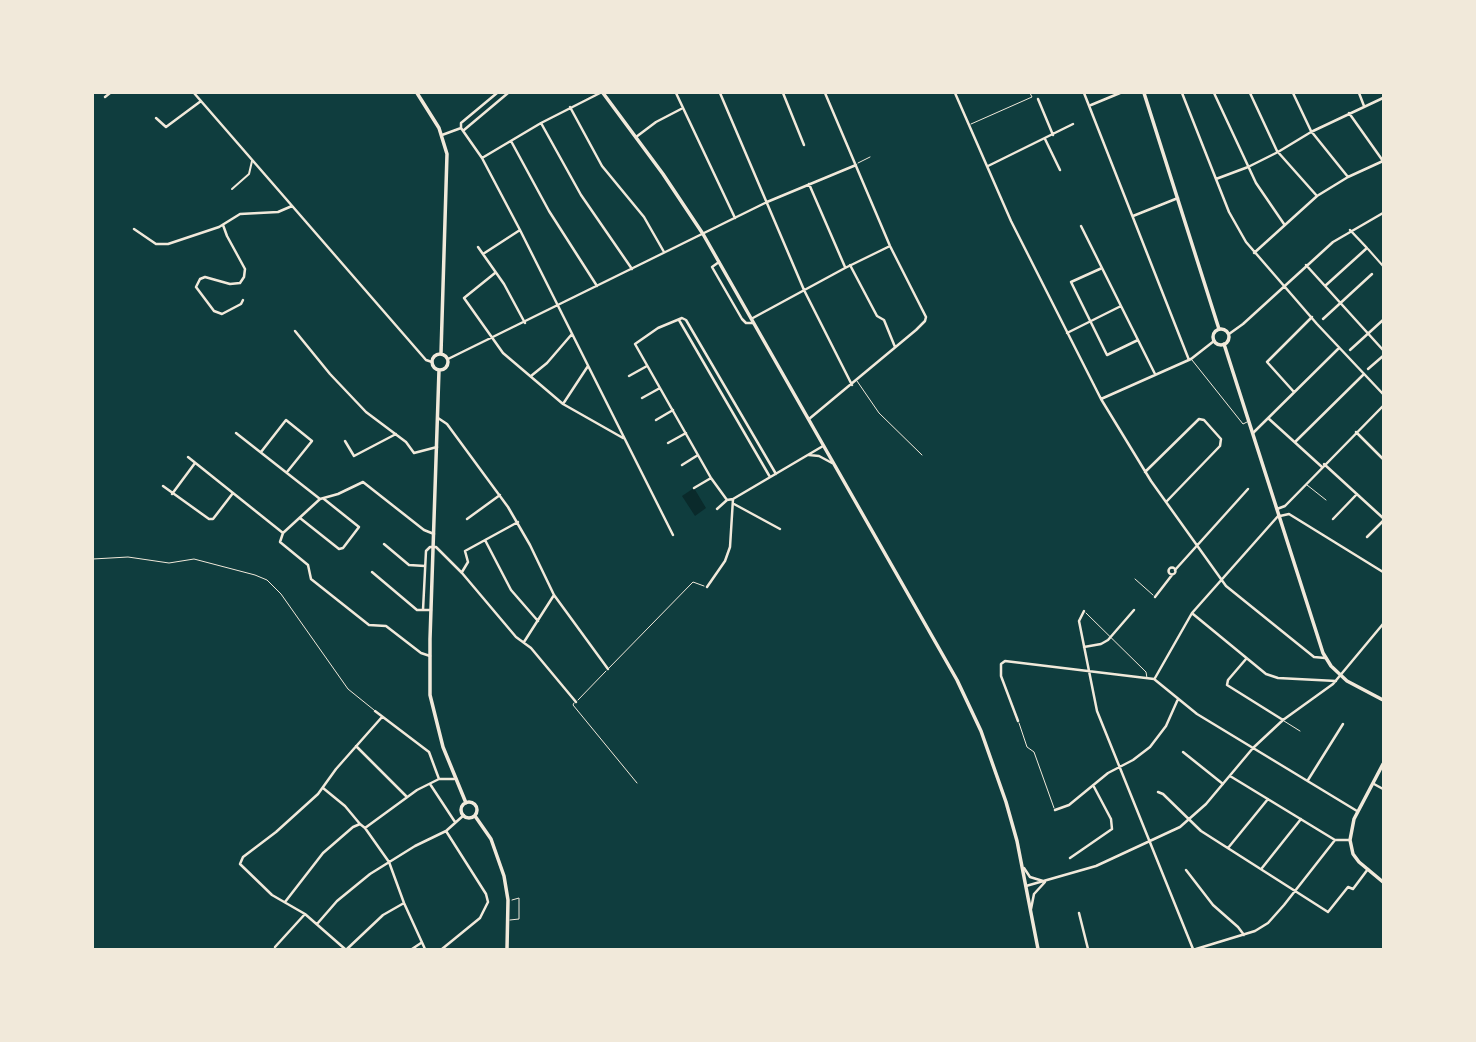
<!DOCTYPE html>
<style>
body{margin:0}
#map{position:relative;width:1476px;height:1042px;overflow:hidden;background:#0f3d3e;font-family:"DejaVu Sans",sans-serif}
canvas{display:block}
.frame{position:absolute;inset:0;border:94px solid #f1e9da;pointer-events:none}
</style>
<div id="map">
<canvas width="1476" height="1042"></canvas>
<div class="frame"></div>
</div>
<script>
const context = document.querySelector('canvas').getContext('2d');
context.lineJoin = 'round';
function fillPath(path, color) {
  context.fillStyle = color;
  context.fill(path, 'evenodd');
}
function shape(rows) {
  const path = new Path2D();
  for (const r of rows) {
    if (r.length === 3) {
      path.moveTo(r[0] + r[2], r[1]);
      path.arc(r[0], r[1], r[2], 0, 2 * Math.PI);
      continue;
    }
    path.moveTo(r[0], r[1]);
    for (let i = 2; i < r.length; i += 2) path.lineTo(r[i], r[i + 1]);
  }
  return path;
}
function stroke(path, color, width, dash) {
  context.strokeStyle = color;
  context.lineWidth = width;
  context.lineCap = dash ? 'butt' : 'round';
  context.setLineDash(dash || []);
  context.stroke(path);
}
fillPath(shape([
 [694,488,706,508,695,516,682,496]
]), '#0a2a2b');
stroke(shape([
 [971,124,1032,97,1030,93],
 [858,163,870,157],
 [1192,360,1243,424,1247,422],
 [857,381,879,413,922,455],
 [1307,485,1326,500],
 [93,559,128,557,169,563,194,559,255,575,267,580,281,594,348,689,374,710],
 [1135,579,1153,595],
 [1086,613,1146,672,1147,678],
 [609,668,693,582,704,586],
 [578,700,606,671],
 [574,703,573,705,637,783],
 [1284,721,1300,731],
 [1019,723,1027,747,1034,752,1054,808],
 [510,920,519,919,519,898,512,900]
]), '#f1e9da', 1);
stroke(shape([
 [232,189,249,174,252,161],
 [1368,249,1383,266]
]), '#f1e9da', 2);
stroke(shape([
 [194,93,426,360,432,362],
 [676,93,735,218],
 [720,93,804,290,852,385],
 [783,93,804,145],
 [955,93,1011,221,1101,399,1151,481,1226,586,1314,657,1325,658],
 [1084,93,1189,360],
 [1182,93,1229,212,1246,242,1317,324,1383,394],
 [1214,93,1256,183,1284,224],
 [1250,93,1277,151,1317,196],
 [1293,93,1311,131,1348,177],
 [1359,93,1364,106],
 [105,97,110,93],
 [1038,99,1053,135],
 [1091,105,1120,93],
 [570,107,602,166,644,217,664,252],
 [156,118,166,127,201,101],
 [541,123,581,195,632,269],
 [461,128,482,158,520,230,673,535],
 [464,130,508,93],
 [442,135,461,128,461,123,497,93],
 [636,137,656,122,681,109],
 [1045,139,1060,170],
 [511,141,549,211,597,286],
 [482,158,541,123,600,93],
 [988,166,1073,124],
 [1216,179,1248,167,1278,152,1311,132,1383,98],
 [809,184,845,267],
 [1133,216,1178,198],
 [223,225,227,236,245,269,244,277,240,283,230,284,205,277,200,279,196,287,214,311,222,314,241,304,243,300],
 [1081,226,1155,374],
 [134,229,156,244,168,244,219,227,240,214,278,212,292,206],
 [478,247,504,284,525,323],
 [1254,253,1317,196,1348,177,1383,161,1349,113],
 [483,254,520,230],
 [719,262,712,267,742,319,746,323,753,323],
 [850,265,877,316,884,320,895,347],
 [1306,265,1383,350],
 [1102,268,1071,282,1107,355,1138,340],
 [495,273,464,298,503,353,563,404,623,438],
 [1325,286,1367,248,1350,230],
 [751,319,845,268,890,246],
 [1323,319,1372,274],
 [679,320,770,477],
 [295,331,330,374,366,412,406,442,414,453,437,447],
 [1067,333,1121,306],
 [1229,334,1243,324,1333,242,1383,213],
 [1350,350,1383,320],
 [448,359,767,202,856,165],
 [1368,369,1383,356],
 [531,376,547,363,572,334],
 [629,376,647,366],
 [1294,392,1267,362,1312,317],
 [642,398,660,388],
 [1101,399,1191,359,1214,341],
 [563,404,588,366],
 [438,418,447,424,508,507,530,545,554,595,608,669],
 [1268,418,1322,467],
 [809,419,916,330,925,321,926,317,890,246,825,93],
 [656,420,673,410],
 [1356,432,1383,459],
 [236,433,320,499],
 [1253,433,1339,348],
 [345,441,354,456,396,434],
 [1295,442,1364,374],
 [668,443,686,433],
 [261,452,286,420,312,441,287,472],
 [809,455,819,456,832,463],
 [188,457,283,533],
 [1324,464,1383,518],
 [682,465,698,455],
 [1145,472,1199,419,1204,420,1221,439,1220,446,1166,502],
 [163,486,209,519,213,519,233,493],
 [694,488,711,478],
 [172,494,195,463],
 [727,500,711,478,635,344,658,328,682,318,686,320,776,474],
 [734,504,780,529],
 [717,509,727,500,733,499,823,446],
 [1277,509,1285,506,1383,406],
 [1280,516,1289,514,1383,572],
 [300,518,339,549,343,548,359,527,324,499],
 [467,519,500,495],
 [1333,519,1357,494],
 [1367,537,1383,521],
 [485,540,511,590,538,621],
 [384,544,409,565,425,566],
 [1172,571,3.5],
 [1175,570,1248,489],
 [372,572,417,610,431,610],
 [462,572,468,562,465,551,518,522],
 [707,587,725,561,730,547,733,499],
 [1155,597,1172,575],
 [423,610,426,551,430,547,436,547,462,573,516,637,531,648,576,702],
 [1084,611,1079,621,1097,711,1193,949],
 [1193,614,1266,674,1278,678,1336,681],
 [524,642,554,595],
 [1084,647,1101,644,1108,640,1134,610],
 [430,656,421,653,386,626,369,625,311,579,308,565,280,542,283,533,320,499,338,494,363,482,424,530,434,534],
 [1246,659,1228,680,1227,685,1283,720],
 [1155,678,1192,613,1279,515],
 [375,711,429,752,439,779],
 [1018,721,1001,676,1001,664,1005,661,1154,679,1197,714,1357,811],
 [356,746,407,797],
 [1183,752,1223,784],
 [1230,776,1335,840,1350,840],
 [1308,780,1343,724],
 [430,784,455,822],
 [1374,784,1383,789],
 [323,788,345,806,360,824],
 [1158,792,1163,794,1201,831,1328,912,1348,887,1353,889,1368,869],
 [1055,810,1069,805,1108,773,1133,760,1150,747,1166,726,1178,699],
 [365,828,389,862,404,903,425,949],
 [1228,848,1268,799],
 [1070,858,1112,829,1111,819,1093,785],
 [1024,868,1030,877,1043,881],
 [1262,868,1301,819],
 [1186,870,1213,905,1238,927,1244,935],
 [1026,886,1096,866,1180,827,1206,804,1253,748,1283,720,1333,684,1383,624],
 [285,902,323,853,353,827,360,824,365,828,417,790,439,779,454,779],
 [1031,909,1034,894,1045,882],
 [1079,913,1088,949],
 [317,924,337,901,370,874,415,846,446,831,464,815],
 [275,947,305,914],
 [345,949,305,914,272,895,240,864,243,857,276,832,318,794,336,769,382,717],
 [347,949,383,915,404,903],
 [412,949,421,943],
 [442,949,480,918,488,902,486,894,446,831],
 [1196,949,1255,931,1268,923,1284,905,1335,840]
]), '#f1e9da', 2.5);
stroke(shape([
 [417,93,439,128,447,154,441,353],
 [603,93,663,174,703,234,957,680,981,731,1006,802,1017,841,1038,949],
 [1144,93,1219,329],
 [1221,337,8],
 [1224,344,1323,653,1331,666,1347,681,1383,700],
 [440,362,8],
 [439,370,430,639,430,695,443,747,466,803],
 [1383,764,1354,819,1350,840,1353,854,1359,862,1383,882],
 [469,810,8],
 [475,816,491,839,504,876,508,900,507,949]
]), '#f1e9da', 3.5);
</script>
